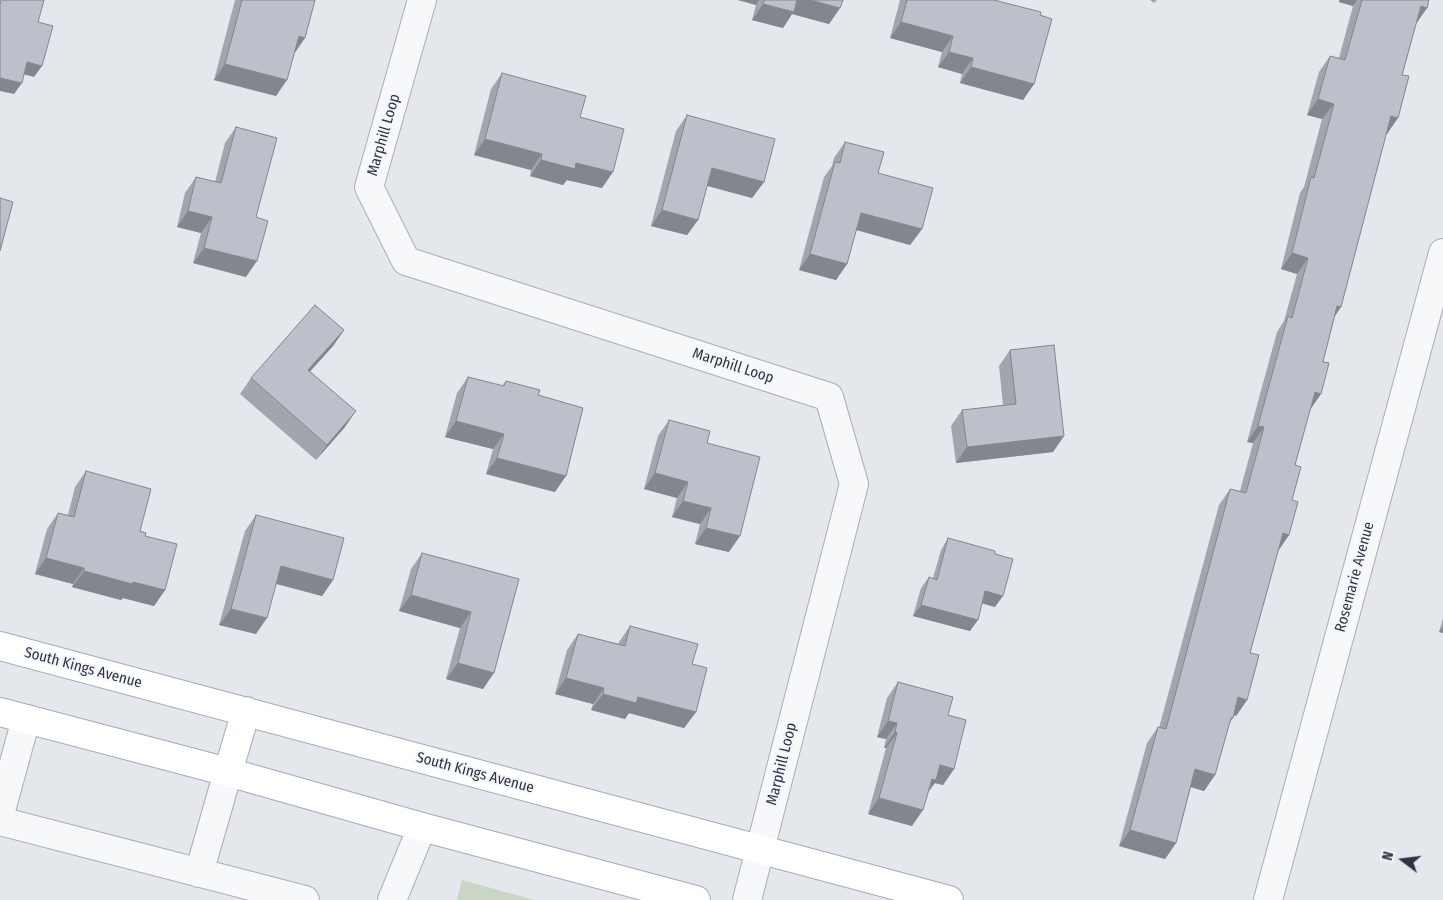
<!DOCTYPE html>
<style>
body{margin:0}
#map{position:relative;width:1443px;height:900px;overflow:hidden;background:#e4e7ec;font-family:"Fira Sans Condensed",sans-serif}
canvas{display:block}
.north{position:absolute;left:1378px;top:835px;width:50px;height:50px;-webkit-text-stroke:4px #f4f6f9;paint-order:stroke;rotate:285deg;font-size:14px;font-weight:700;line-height:20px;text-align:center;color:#2b3445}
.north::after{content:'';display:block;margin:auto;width:18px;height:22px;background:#2b3445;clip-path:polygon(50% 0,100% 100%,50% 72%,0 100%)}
</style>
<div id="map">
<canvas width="1443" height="900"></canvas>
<div class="north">N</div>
</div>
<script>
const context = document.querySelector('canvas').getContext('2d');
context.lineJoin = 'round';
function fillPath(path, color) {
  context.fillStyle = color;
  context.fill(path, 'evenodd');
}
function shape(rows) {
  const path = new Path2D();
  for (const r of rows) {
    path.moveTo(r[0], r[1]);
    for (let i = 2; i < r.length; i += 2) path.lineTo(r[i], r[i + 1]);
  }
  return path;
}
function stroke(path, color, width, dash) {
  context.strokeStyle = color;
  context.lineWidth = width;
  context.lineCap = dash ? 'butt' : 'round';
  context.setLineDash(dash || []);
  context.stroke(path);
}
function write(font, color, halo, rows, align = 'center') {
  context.font = font + ' "Fira Sans Condensed",sans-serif';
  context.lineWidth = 4;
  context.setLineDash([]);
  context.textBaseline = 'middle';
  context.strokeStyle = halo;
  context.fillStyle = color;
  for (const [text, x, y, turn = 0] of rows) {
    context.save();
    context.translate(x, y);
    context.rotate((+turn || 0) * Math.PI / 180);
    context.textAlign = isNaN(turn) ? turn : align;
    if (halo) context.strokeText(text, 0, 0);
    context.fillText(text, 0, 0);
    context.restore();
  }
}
fillPath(shape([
 [462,880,534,900,457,900]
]), '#c9d6c5');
const minor = shape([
 [422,0,369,187,406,261,829,397,854,484,747,900],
 [0,814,26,719],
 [0,821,305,900],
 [199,873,228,772],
 [392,900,422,827],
 [1268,900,1443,253]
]);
const major = shape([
 [0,646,949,900],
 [0,712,228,772,422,827,696,900],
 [228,772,246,711]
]);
stroke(minor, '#a9aeb7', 30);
stroke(major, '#a3abb8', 30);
stroke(minor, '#f7f8fa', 28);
stroke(major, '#fff', 28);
fillPath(shape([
 [235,0,315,0,295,51,276,96,214,80],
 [738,0,843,0,840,8,829,24,792,14,783,28,752,20,756,5],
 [900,0,994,0,1040,15,1034,84,1023,100,960,83,962,74,938,67,942,52,890,38],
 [1150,0,1157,0,1154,3],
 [1339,0,1429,0,1427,8,1416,23,1387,134,1386,133,1341,307,1335,316,1295,465,1289,535,1278,551,1250,653,1247,700,1236,716,1234,715,1233,718,1229,724,1215,775,1204,791,1191,787,1176,843,1165,859,1119,846,1147,743,1158,727,1159,728,1219,505,1230,489,1240,491,1253,443,1247,442,1277,332,1284,321,1297,274,1281,269,1300,193,1304,187,1322,119,1307,115,1319,72,1330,56,1339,58,1353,6,1339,2],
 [502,73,580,117,602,188,567,180,563,185,530,176,531,170,474,155,491,89],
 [687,115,764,182,752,198,707,186,698,220,687,235,651,226,676,131],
 [236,127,256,217,246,277,193,263,201,233,177,227,185,193,196,177,215,182,225,143],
 [845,142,878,173,922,229,910,245,856,230,847,264,836,280,799,270,824,177,832,166,834,158],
 [344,330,333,346,310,371,345,427,316,460,240,394,251,378],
 [1010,350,1064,436,1053,452,956,463,951,426,962,410,1003,405,999,366],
 [468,377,502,386,506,381,538,395,555,492,486,474,493,449,445,437,457,393],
 [669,420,707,443,729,552,695,544,700,524,672,517,677,498,644,489,658,436],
 [86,471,140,531,145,536,165,590,154,606,123,598,121,600,72,587,73,584,35,574,47,529,58,513,68,515,75,487],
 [256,515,333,580,322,596,276,584,256,634,219,625,245,531],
 [948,538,995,554,995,607,982,603,970,631,913,616,921,588,929,577,933,578,941,550],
 [422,553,519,579,483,689,446,679,460,628,399,611,411,569],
 [1443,618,1443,633,1439,632],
 [630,626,692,664,696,712,684,728,629,713,625,719,591,710,593,704,555,694,567,650,578,634,619,644,619,642],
 [898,682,948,715,954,769,943,785,935,783,928,791,912,826,868,814,886,748,884,748,886,739,877,737,887,698]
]), '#a1a5ae');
fillPath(shape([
 [738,0,759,0,756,5],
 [796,0,810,0,840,8,829,24,792,14,783,28,752,20,763,4],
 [1340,0,1357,0,1353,6,1339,2],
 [1421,6,1427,8,1416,24],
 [901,22,953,36,942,52,890,38],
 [299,36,305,38,294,54],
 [949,52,973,58,962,74,938,67],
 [27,62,42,66,34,77,19,73],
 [225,64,287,80,276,96,214,80],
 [971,67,1034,84,1023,100,960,83],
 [0,78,22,83,14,94,0,91],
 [1318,99,1334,104,1322,119,1307,115],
 [1391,116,1398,118,1387,134,1380,132],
 [485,139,542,154,531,170,474,155],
 [541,160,576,163,613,172,602,188,567,180,563,185,530,176],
 [712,168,764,182,752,198,701,184],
 [662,210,698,220,687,235,651,226],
 [188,211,212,217,201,233,177,227],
 [861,213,922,229,910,245,850,228],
 [204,248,257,261,246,277,193,263],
 [1292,253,1308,258,1297,274,1281,269],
 [810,254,847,264,836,280,799,270],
 [1337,306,1341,307,1330,323],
 [344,330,333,346,297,386,308,370],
 [1315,392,1321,394,1310,410],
 [356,411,345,427,316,460,327,445],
 [456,421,504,434,493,449,445,437],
 [1258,426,1264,427,1253,443,1247,442],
 [1064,436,1053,452,956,463,967,447],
 [497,458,566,476,555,492,486,474],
 [655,473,688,482,677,498,644,489],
 [683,501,711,508,700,524,672,517],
 [706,528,740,536,729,552,695,544],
 [1283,533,1289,535,1278,551],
 [46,558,84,568,73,584,35,574],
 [281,566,333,580,322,596,270,582],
 [84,571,133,582,165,590,154,606,123,598,121,600,72,587],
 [985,591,1003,596,995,607,977,602],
 [411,595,471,612,460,628,399,611],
 [921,605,978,620,970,631,913,616],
 [231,609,267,618,256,634,219,625],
 [1443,627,1443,633,1439,632],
 [458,663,494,673,483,689,446,679],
 [566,678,604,688,593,704,555,694],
 [603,694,638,697,696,712,684,728,629,713,625,719,591,710],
 [1238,697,1247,700,1236,716,1227,713],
 [888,721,897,723,886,739,877,737],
 [895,732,897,733,886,748,884,748],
 [940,765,954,769,943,785,935,783,925,796,920,795],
 [1195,769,1215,775,1204,791,1184,785],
 [879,798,923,810,912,826,868,814],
 [1130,830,1176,843,1165,859,1119,846]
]), '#83868d');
const building = shape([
 [1,0,44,0,38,22,53,26,42,66,27,62,22,83,0,78,0,5,1,0],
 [242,0,315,0,305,38,299,36,287,80,225,64,242,0],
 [764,0,797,0,794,12,763,4,764,0],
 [810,0,843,0,840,8,810,0],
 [907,0,994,0,1041,12,1040,15,1052,19,1034,84,971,67,973,58,949,52,953,36,901,22,907,0],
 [1362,0,1429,0,1427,8,1421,6,1402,75,1409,76,1398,118,1391,116,1341,307,1337,306,1323,362,1329,363,1321,394,1315,392,1295,465,1301,467,1292,500,1298,502,1289,535,1283,533,1250,653,1259,655,1247,700,1238,697,1233,718,1231,718,1215,775,1195,769,1176,843,1130,830,1158,727,1166,729,1230,489,1246,493,1264,427,1258,426,1288,316,1292,318,1308,258,1292,253,1311,177,1314,178,1334,104,1318,99,1330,56,1345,60,1362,0],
 [502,73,586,96,580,117,624,129,613,172,576,163,575,169,541,160,542,154,485,139,502,73],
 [687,115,775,139,764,182,712,168,698,220,662,210,687,115],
 [236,127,277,138,256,217,268,221,257,261,204,248,212,217,188,211,196,177,221,183,236,127],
 [845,142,884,152,878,173,933,188,922,229,861,213,847,264,810,254,835,162,840,163,845,142],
 [0,198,13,202,0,251,0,198],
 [315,305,344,330,308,370,356,411,327,445,251,378,315,305],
 [1054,345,1064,436,967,447,962,410,1016,404,1010,350,1054,345],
 [468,377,504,386,506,381,540,390,538,395,583,408,566,476,497,458,504,434,456,421,468,377],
 [669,420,710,431,707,443,760,457,740,536,706,528,711,508,683,501,688,482,655,473,669,420],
 [86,471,151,489,140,531,146,533,145,536,177,544,165,590,133,582,132,584,84,571,84,568,46,558,58,513,74,517,86,471],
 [256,515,344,538,333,580,281,566,267,618,231,609,256,515],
 [948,538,995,551,995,554,1013,559,1003,596,985,591,978,620,921,605,929,577,937,580,948,538],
 [422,553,519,579,494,673,458,663,471,612,411,595,422,553],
 [630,626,698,644,692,664,707,668,696,712,638,697,636,703,603,694,604,688,566,678,578,634,625,646,630,626],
 [898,682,953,697,948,715,966,720,954,769,940,765,936,780,932,779,923,810,879,798,897,733,895,732,897,723,888,721,898,682]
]);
fillPath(building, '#bbc0ca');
stroke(building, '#83868d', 1);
write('15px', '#2b3445', '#f4f6f9', [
 ["Marphill Loop",384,135,-74],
 ["Marphill Loop",733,366,18],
 ["Rosemarie Avenue",1355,577,-75],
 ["South Kings Avenue",83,668,15],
 ["Marphill Loop",782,764,-76],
 ["South Kings Avenue",475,773,15]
]);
</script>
